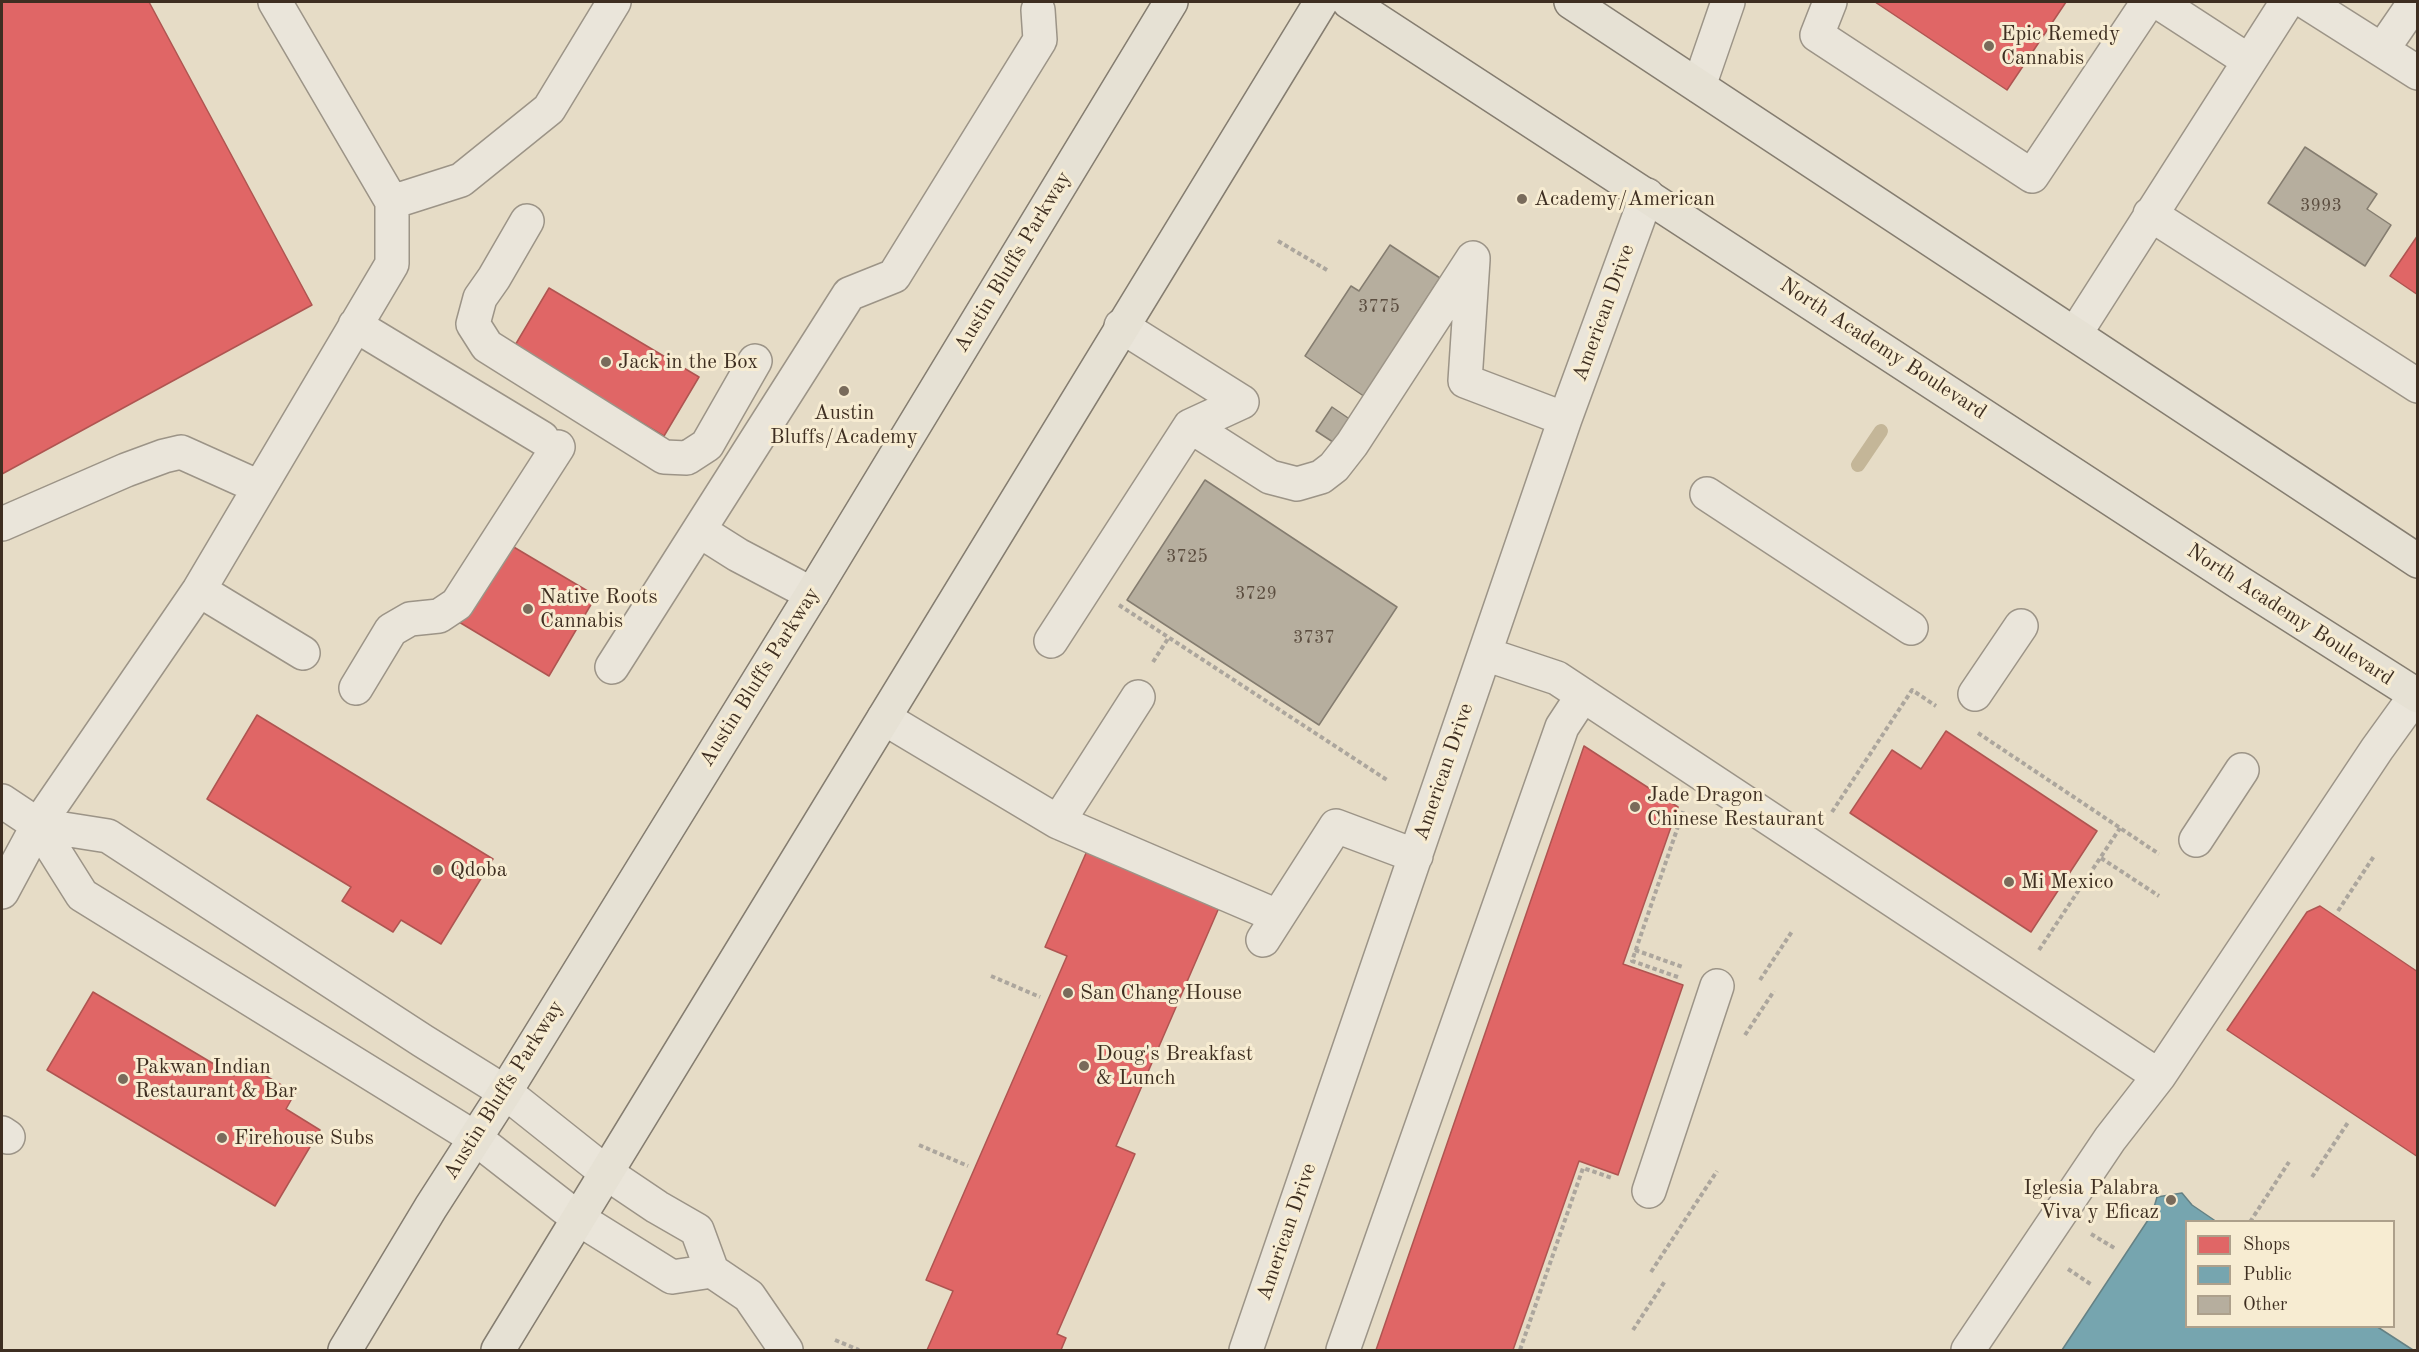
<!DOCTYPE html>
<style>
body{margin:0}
#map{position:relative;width:2419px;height:1352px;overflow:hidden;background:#e6dcc6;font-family:"Old Standard TT",serif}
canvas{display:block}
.frame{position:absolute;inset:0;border:3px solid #3e2e21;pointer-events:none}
.legend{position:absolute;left:2185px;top:1220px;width:210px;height:108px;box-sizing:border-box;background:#f7ecd2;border:2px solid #ada08b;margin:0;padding:8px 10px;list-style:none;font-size:18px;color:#3e2e21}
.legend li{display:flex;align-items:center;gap:12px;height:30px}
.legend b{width:30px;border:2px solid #ada08b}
</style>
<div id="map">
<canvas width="2419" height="1352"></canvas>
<div class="frame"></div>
<ul class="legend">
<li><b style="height:16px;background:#e06666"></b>Shops</li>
<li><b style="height:16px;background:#76a5af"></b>Public</li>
<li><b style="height:16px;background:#b6ae9e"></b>Other</li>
</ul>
</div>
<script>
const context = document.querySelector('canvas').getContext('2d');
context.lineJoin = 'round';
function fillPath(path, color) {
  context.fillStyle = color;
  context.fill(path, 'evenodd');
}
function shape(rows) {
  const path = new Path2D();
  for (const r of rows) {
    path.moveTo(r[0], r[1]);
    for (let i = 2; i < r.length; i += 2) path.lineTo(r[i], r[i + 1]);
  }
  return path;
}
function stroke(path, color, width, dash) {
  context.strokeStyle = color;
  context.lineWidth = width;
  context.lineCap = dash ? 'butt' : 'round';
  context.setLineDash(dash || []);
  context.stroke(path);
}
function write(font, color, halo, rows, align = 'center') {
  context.font = font + ' "Old Standard TT",serif';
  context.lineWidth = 6;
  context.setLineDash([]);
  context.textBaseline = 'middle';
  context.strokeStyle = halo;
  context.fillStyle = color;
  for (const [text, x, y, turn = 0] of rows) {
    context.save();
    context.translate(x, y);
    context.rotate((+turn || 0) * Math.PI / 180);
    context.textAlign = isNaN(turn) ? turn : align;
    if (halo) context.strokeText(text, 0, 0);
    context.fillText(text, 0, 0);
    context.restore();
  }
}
const shops = shape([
 [2,2,149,2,312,305,2,474,2,2],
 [1875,2,2066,2,2007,90,1875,2],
 [2418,235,2418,295,2390,276,2418,235],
 [549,288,699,377,664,436,514,347,549,288],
 [507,543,596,596,549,676,459,622,507,543],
 [257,715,493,859,441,944,401,920,393,932,342,901,351,887,207,799,257,715],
 [1946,731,2097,831,2031,932,1850,813,1892,750,1921,769,1946,731],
 [1584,746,1678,807,1623,964,1683,985,1618,1175,1579,1161,1513,1350,1376,1350,1584,746],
 [1090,844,1221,903,1116,1146,1135,1154,1057,1334,1066,1338,1061,1350,927,1350,953,1291,926,1280,1067,956,1045,947,1090,844],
 [2320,906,2418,972,2418,1157,2227,1030,2307,912,2320,906],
 [93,992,234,1076,242,1062,295,1093,286,1109,320,1130,275,1206,47,1070,93,992]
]);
fillPath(shops, '#e06666');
stroke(shops, '#af5551', 1.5);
const public = shape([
 [2182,1193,2192,1205,2217,1222,2186,1222,2186,1326,2376,1326,2413,1350,2062,1350,2152,1214,2157,1197,2182,1193]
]);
fillPath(public, '#76a5af');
stroke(public, '#658184', 1.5);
stroke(shape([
 [1858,465,1881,431]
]), '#c4b698', 14);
const building = shape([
 [2305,147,2377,194,2367,209,2391,225,2365,266,2268,203,2305,147],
 [1390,245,1440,278,1410,324,1416,327,1368,399,1305,356,1351,286,1359,291,1390,245],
 [1332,407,1351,420,1336,444,1316,431,1332,407],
 [1205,480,1397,607,1319,725,1127,600,1205,480]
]);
fillPath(building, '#b6ae9e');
stroke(building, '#857d70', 1.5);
const minor = shape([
 [1830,2,1817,35,2032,176,2148,2],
 [2158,2,2249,61],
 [2306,2,2418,73],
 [2382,50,2415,2],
 [1699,86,1728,2],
 [392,202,461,180,549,109,614,2],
 [2150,214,2418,386],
 [527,221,494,278,480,298,473,324,487,346,664,457,687,458,707,445,755,361],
 [1473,260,1465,381,1565,419],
 [355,325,542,438],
 [1121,326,1242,402],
 [2075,334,2287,2],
 [1190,426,1270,477,1297,484,1321,477,1334,467,1352,444,1473,258],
 [1707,494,1911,628],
 [2,524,126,470,164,456,181,452,259,487],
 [700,531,738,555,812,594],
 [199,590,303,653],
 [1051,641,1190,426,1242,402],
 [1485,654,1557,678,2159,1076],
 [612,667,849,294,894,276,1040,40,1038,10],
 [356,688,391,630,410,619,439,616,457,604,558,447],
 [1975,694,2021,626],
 [884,718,1058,822,1138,697],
 [2,801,38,825,108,836,423,1041,505,1092,608,1174,657,1207,697,1230,712,1271,749,1296,786,1350],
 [1058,822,1277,916],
 [38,825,82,895,475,1138,579,1219,672,1277,712,1271],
 [2196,840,2242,770],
 [2,892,38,825,199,590,392,264,392,202,275,2],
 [1263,940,1336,826,1416,856],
 [2,1133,8,1137],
 [1649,1191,1717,986],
 [1246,1350,1565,419,1647,195],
 [1343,1350,1562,727,1583,695],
 [1968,1350,2110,1139,2159,1076,2377,749,2416,695]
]);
const major = shape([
 [345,1350,431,1207,505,1092,812,594,1171,2],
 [498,1350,1321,2]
]);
const highway = shape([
 [1349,2,2240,583,2418,696],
 [1571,2,2418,561]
]);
stroke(minor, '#9c9487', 36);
stroke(major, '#857d70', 36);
stroke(highway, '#857d70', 36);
stroke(shape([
 [1278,241,1327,270],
 [1119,605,1387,780],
 [1153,662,1169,637],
 [1978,733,2159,854],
 [1832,812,1912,690,1936,706],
 [2101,858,2159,896],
 [2338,911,2374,856],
 [1635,950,1683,967],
 [2039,950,2120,828],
 [991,976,1040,997],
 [1678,977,1632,961,1684,809],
 [1760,980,1793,930],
 [1745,1035,1774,991],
 [919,1145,968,1166],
 [2312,1177,2349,1121],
 [2250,1222,2289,1162],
 [2091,1234,2116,1249],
 [2068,1269,2092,1285],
 [1651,1272,1717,1171],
 [1633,1330,1665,1281],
 [835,1340,859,1350],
 [1520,1350,1583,1168,1612,1178]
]), '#aca69d', 4, [4.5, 3]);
stroke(minor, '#eae5da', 33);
stroke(major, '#e6e1d4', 33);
stroke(highway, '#e6e1d4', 33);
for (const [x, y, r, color] of [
 [1989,46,6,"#796b5b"],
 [1522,199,6,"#796b5b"],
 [606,362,6,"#796b5b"],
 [844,391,6,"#796b5b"],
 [528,609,6,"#796b5b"],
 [1635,807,6,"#796b5b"],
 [438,870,6,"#796b5b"],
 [2009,882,6,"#796b5b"],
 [1068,993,6,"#796b5b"],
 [1084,1066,6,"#796b5b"],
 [123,1079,6,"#796b5b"],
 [222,1138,6,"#796b5b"],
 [2171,1200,6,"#796b5b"]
]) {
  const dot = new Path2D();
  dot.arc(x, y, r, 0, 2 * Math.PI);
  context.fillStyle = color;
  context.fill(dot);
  stroke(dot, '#f7ecd2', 2);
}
write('18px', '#5c4e40', null, [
 ["3993",2321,206],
 ["3775",1379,307],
 ["3725",1187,557],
 ["3729",1256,594],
 ["3737",1314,638]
]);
write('21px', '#3e2e21', '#f7ecd2', [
 ["Epic Remedy",2001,34],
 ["Cannabis",2001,58],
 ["Academy/American",1534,199],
 ["Jack in the Box",618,362],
 ["Austin",844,413,"center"],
 ["Bluffs/Academy",844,437,"center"],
 ["Native Roots",540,597],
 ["Cannabis",540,621],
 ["Jade Dragon",1647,795],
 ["Chinese Restaurant",1647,819],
 ["Qdoba",450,870],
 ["Mi Mexico",2021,882],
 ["San Chang House",1080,993],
 ["Doug's Breakfast",1096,1054],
 ["& Lunch",1096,1078],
 ["Pakwan Indian",135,1067],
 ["Restaurant & Bar",135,1091],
 ["Firehouse Subs",234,1138],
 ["Iglesia Palabra",2159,1188,"right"],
 ["Viva y Eficaz",2159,1212,"right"]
], 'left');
write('21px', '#3e2e21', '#f7ecd2', [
 ["Austin Bluffs Parkway",1013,262,-59],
 ["American Drive",1604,313,-70],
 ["North Academy Boulevard",1883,349,33],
 ["North Academy Boulevard",2290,615,33],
 ["Austin Bluffs Parkway",760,677,-58],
 ["American Drive",1444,772,-71],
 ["Austin Bluffs Parkway",504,1090,-58],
 ["American Drive",1287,1232,-71]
]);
</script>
